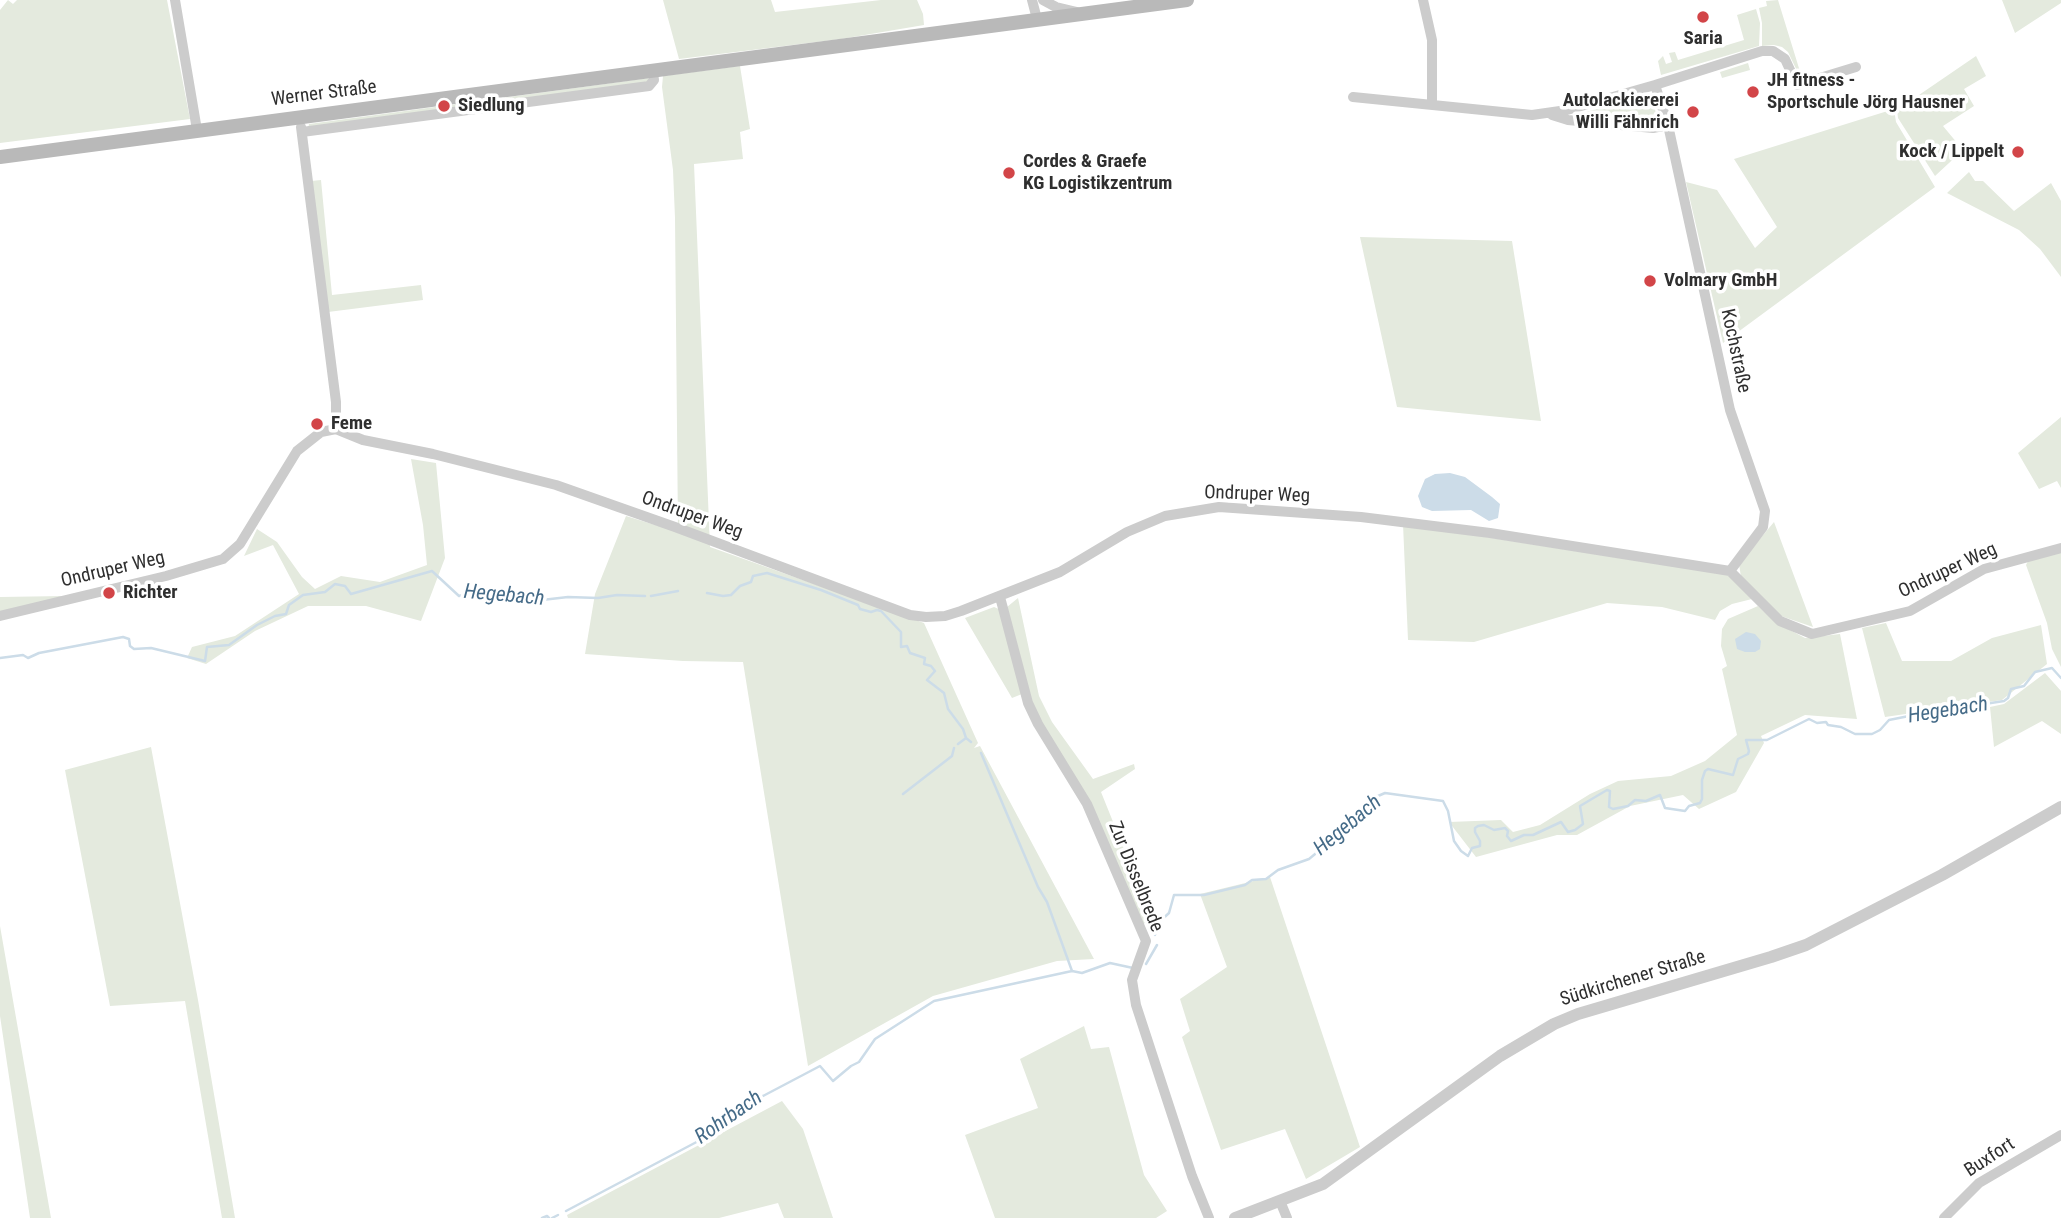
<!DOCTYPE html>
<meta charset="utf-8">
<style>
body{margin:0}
canvas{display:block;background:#fff}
</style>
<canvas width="2061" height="1218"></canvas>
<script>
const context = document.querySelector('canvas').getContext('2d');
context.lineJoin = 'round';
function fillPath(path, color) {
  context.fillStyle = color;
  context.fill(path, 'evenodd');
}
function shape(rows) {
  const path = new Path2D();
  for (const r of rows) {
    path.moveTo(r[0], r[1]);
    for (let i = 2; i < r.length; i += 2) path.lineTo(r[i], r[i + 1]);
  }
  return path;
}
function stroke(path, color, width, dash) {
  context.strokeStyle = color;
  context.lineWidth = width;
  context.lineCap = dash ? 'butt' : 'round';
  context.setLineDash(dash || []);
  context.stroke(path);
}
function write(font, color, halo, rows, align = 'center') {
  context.font = font + ' "Roboto Condensed",sans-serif';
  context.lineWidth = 7;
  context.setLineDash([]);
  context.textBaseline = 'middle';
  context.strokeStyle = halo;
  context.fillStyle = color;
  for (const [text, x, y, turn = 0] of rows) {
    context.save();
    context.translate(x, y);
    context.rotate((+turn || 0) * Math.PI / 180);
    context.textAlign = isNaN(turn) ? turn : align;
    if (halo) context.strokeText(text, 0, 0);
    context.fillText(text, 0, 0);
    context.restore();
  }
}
fillPath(shape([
 [8,0,13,4,17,0,167,0,190,119,0,143,0,10],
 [663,0,771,0,775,12,881,0,917,0,923,14,924,25,841,39,679,59],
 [1778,0,1802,78,1801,79,1788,52,1782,47,1774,45,1762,46,1762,23,1759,8,1767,6,1766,1],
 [2002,0,2061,0,2061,3,2015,33],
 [1756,9,1760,23,1759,46,1661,75,1658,61,1663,56,1666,64,1672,62,1669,53,1675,52,1678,60,1744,40,1737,15],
 [1976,56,1986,76,1964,89,1974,106,1943,126,1963,150,1935,176,1898,118,1897,110],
 [1748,63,1750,70,1722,78,1720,72],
 [740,66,750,129,740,132,743,159,694,164,710,547,924,623,978,743,974,748,980,746,1094,959,1057,961,933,996,808,1066,743,662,683,661,585,654,595,594,626,516,678,532,675,218,673,170,662,87,663,76],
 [649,78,648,82,308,129,309,124],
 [1639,96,1646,98,1652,104,1656,112,1653,120,1583,113],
 [1894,109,1896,122,1935,187,1723,343,1686,182,1717,190,1755,248,1777,227,1734,159],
 [1969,172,1975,181,1983,181,2014,211,2051,183,2061,201,2061,277,2040,249,2019,230,1947,193],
 [321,180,332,295,421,285,423,300,328,312,311,181],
 [1360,237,1512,241,1541,421,1397,407],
 [2061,417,2061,488,2057,481,2039,489,2018,453],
 [411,459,436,463,445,558,421,621,366,606,308,606,255,631,206,664,187,658,192,647,235,636,299,594,273,545,244,556,257,529,277,542,302,577,315,589,341,576,380,582,427,565,423,525],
 [1774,522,1813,627,1781,616,1741,577,1739,564],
 [1403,524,1728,575,1752,599,1732,604,1720,611,1715,620,1662,607,1607,603,1474,642,1408,640],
 [2061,549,2061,667,2052,649,2047,623,2026,565,2029,559],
 [64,596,0,612,0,597],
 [1018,598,1039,696,1052,722,1093,779,1134,764,1135,769,1101,792,1151,916,1143,925,1090,803,1041,725,1031,702,1007,607],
 [1758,606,1775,622,1805,638,1840,634,1857,719,1805,715,1761,736,1764,743,1736,792,1699,809,1683,795,1630,806,1577,835,1557,835,1476,857,1449,822,1501,820,1513,832,1540,825,1590,794,1618,781,1671,776,1705,761,1737,735,1722,669,1727,666,1721,646,1722,629,1728,619],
 [994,607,1001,610,1022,694,1012,698,965,618],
 [1886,623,1902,661,1951,661,1992,638,2041,625,2047,664,2002,700,1885,717,1862,628],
 [2045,673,2061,691,2061,734,2042,721,1994,747,1990,707,2004,704],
 [151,747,198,1000,235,1218,222,1218,185,1001,110,1006,65,770],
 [1270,877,1360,1147,1306,1179,1285,1129,1221,1150,1182,1037,1190,1031,1180,999,1227,967,1200,894],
 [0,926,51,1218,30,1218,0,1016],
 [1084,1026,1091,1049,1109,1047,1144,1175,1167,1211,1156,1218,995,1218,965,1135,1038,1108,1020,1059],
 [782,1101,803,1129,833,1218,784,1218,778,1203,719,1218,568,1218,567,1215]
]), '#e4eade');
fillPath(shape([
 [1450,473,1465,477,1492,497,1500,504,1498,518,1489,521,1471,510,1432,511,1422,507,1418,496,1425,479,1435,474],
 [1746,632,1755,634,1761,641,1760,649,1755,652,1745,652,1737,649,1735,639]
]), '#ccdce8');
stroke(shape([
 [707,593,723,596,731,595,740,586,751,582,753,576,767,573,821,590,858,605,860,609,871,612,877,610,881,611,901,632,901,647,907,646,910,653,925,658,924,664,931,666,935,671,927,680,944,693,948,709,963,729,966,738,971,742],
 [651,596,678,591],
 [0,658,23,655,28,658,39,653,123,637,129,639,130,646,134,649,151,648,205,661,207,647,229,645,257,625,275,616,286,614,289,605,303,595,325,592,335,584,345,586,351,594,432,571,459,596,484,590,526,594,542,600,568,597,598,598,617,595,645,596],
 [958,744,966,738],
 [981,753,1038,887,1047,902,1072,971,1082,973,1110,963,1133,968],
 [903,794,952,756,954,748],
 [1155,935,1156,925,1169,913,1174,895,1204,895,1245,885,1252,880,1266,879,1278,870,1309,859,1354,822,1378,796,1385,793,1443,801,1448,811,1454,841,1461,851,1468,856,1472,848,1480,846,1480,841,1475,832,1475,828,1478,826,1484,825,1494,830,1505,828,1508,831,1507,836,1511,841,1524,835,1533,835,1561,822,1568,832,1575,830,1583,824,1580,806,1607,790,1610,791,1609,807,1613,809,1628,806,1635,800,1646,801,1660,795,1665,808,1685,811,1689,806,1700,803,1702,799,1702,780,1705,771,1708,769,1733,775,1738,759,1748,754,1749,751,1746,740,1767,740,1809,719,1817,723,1826,722,1828,725,1841,727,1855,734,1872,734,1880,730,1889,720,1934,711,1968,708,1970,710,1978,705,2004,701,2008,698,2011,689,2024,686,2035,672,2052,668,2061,678],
 [1146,964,1157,945],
 [566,1211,706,1137,752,1098,763,1096,820,1066,833,1081,851,1066,859,1062,875,1039,934,1001,1072,971],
 [542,1218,547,1216,549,1218],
 [552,1218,558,1215]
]), '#ccdce8', 2.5);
stroke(shape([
 [175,0,197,130],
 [1032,0,1037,19],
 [1043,0,1056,7,1077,12],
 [1423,0,1432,40,1432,104],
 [1353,97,1532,115,1567,110,1655,85],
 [1552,115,1568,120,1653,128,1668,125],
 [301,127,336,402,336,429],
 [302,132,649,86,654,80,653,71],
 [1730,571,1763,527,1765,511,1730,410,1668,125,1655,85,1762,51,1773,51,1785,59,1797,85,1856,67],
 [1000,597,1028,703,1038,724,1087,804,1146,941,1132,980,1136,1005,1192,1176,1209,1218],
 [0,616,166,576,223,559,240,544,297,451,321,432,336,429,363,440,433,454,556,485,675,527,910,615,926,617,945,616,961,611,1060,572,1127,532,1165,516,1219,507,1361,517,1490,533,1730,571,1780,621,1812,634,1910,611,1984,569,2061,548],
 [1280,1201,1287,1218],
 [1944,1218,1979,1183,2061,1135]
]), '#ccc', 10);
stroke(shape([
 [1235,1218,1323,1184,1500,1056,1554,1024,1578,1014,1771,957,1806,945,1942,875,2061,807]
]), '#ccc', 12);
stroke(shape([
 [0,157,1187,0]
]), '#b9b9b9', 14);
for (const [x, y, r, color] of [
 [1703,17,7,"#d24548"],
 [1753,92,7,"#d24548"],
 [444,106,7,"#d24548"],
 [1693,112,7,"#d24548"],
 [2018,152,7,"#d24548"],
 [1009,173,7,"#d24548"],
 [1650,281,7,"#d24548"],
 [317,424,7,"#d24548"],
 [109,593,7,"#d24548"]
]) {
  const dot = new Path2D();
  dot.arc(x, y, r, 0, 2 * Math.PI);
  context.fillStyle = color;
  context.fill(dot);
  stroke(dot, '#fff', 2.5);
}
write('bold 19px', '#2f2f2f', '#fff', [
 ["Saria",1703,39,"center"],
 ["JH fitness -",1767,81],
 ["Sportschule Jörg Hausner",1767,103],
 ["Autolackiererei",1679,101,"right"],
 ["Willi Fähnrich",1679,123,"right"],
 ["Siedlung",458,106],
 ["Kock / Lippelt",2004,152,"right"],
 ["Cordes & Graefe",1023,162],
 ["KG Logistikzentrum",1023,184],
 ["Volmary GmbH",1664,281],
 ["Feme",331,424],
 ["Richter",123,593]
], 'left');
write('19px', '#2f2f2f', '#fff', [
 ["Werner Straße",324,94,-7],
 ["Kochstraße",1735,351,78],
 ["Ondruper Weg",1257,495,2],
 ["Ondruper Weg",692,516,20],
 ["Ondruper Weg",113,570,-13],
 ["Ondruper Weg",1948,571,-25],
 ["Zur Disselbrede",1135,877,68],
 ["Südkirchener Straße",1633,979,-17],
 ["Buxfort",1990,1158,-33]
]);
write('italic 21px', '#456b88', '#fff', [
 ["Hegebach",504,596,5],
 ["Hegebach",1948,711,-9],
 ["Hegebach",1348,826,-40],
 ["Rohrbach",729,1118,-35]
]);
</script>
